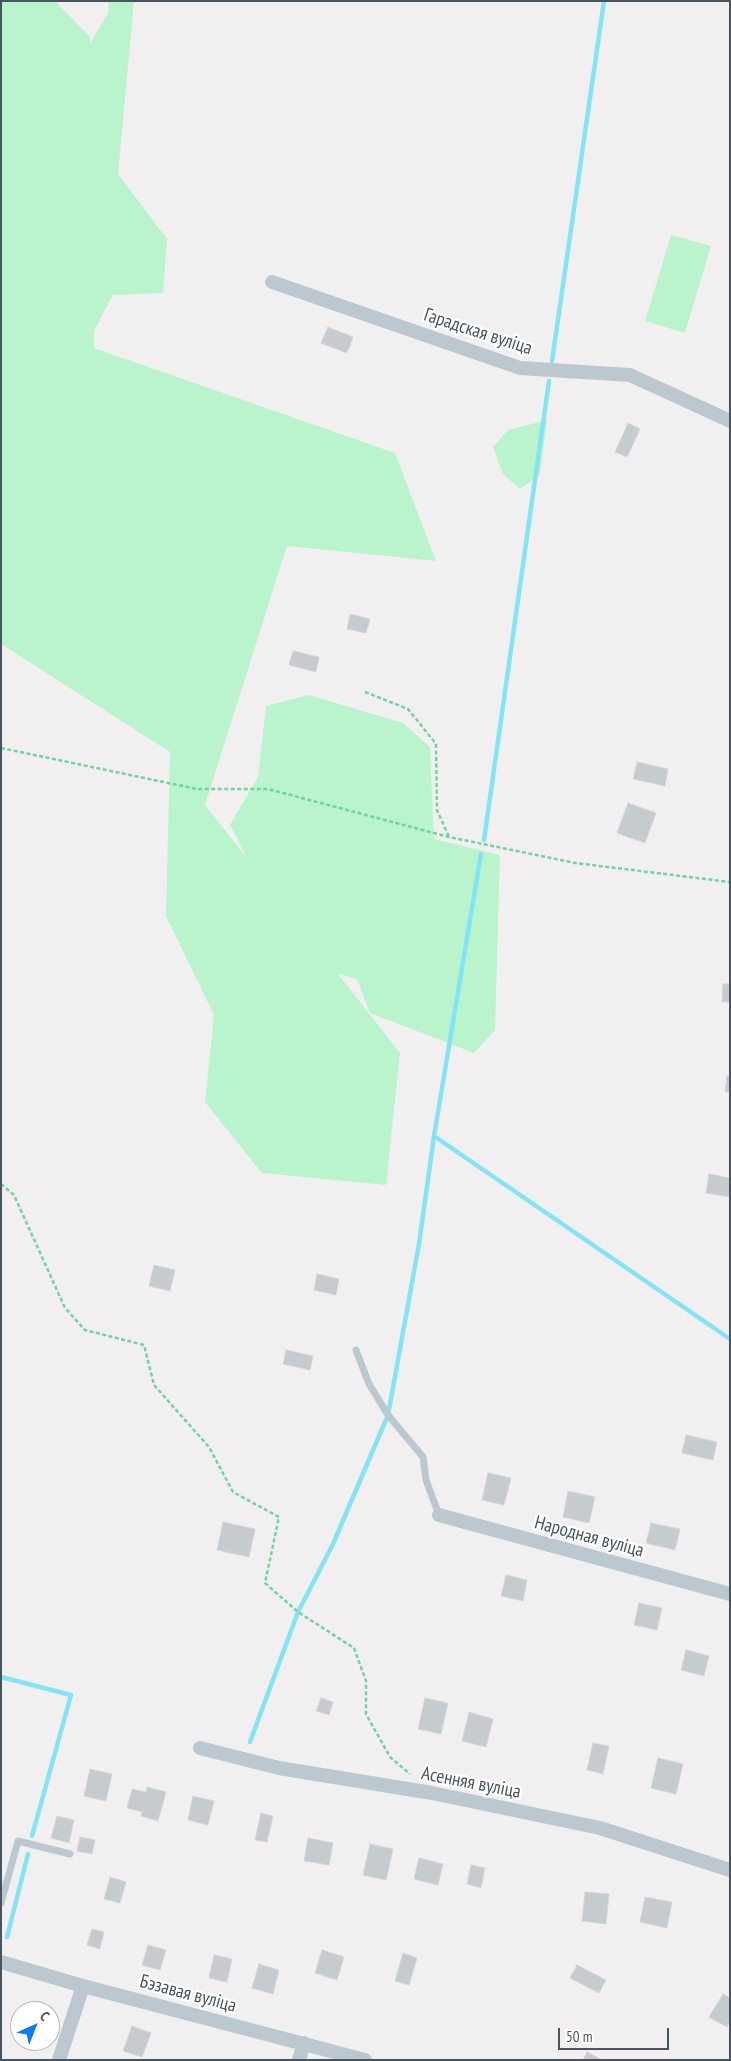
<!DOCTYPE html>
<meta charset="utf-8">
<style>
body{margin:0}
#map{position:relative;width:731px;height:2061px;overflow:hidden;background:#f2eff0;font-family:"PT Sans Narrow",sans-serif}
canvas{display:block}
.frame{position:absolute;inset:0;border:2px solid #46555f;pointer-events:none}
.north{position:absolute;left:10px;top:2001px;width:50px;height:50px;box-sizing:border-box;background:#fff;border:1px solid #b5bbbf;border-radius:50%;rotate:44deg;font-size:14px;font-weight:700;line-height:20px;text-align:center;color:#46555f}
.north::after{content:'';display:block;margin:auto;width:18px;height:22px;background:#067df5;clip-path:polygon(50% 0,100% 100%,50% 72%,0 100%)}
.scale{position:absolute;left:558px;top:2028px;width:111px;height:22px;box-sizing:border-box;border:2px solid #46555f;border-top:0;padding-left:6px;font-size:15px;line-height:18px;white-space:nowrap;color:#46555f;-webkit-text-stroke:4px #fff;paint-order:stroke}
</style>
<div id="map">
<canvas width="731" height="2061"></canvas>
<div class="frame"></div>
<div class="north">С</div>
<div class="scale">50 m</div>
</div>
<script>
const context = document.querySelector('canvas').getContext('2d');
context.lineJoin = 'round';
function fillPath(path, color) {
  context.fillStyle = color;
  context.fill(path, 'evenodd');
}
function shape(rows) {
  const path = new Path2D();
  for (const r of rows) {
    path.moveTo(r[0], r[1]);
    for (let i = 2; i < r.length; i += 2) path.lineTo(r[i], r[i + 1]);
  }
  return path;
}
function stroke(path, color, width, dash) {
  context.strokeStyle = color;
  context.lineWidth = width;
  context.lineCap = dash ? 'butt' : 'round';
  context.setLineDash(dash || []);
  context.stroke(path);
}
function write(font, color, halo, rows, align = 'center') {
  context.font = font + ' "PT Sans Narrow",sans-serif';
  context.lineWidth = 4.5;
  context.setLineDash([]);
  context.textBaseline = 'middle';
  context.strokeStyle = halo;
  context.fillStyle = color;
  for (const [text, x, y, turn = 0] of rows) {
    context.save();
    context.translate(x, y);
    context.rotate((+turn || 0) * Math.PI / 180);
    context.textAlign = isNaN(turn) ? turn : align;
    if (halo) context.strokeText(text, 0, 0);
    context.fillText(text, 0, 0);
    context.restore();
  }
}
fillPath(shape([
 [1,1,55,1,90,37,90,44,108,13,109,1,134,1,118,174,167,239,163,293,113,295,94,331,94,348,395,453,436,561,287,546,205,805,247,858,230,825,258,777,266,706,309,695,403,723,430,747,434,839,500,855,495,1030,474,1053,370,1013,357,979,338,974,400,1053,386,1185,262,1173,205,1102,214,1015,166,916,170,752,1,644],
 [671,235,711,246,685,333,645,321],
 [547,420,540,475,520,489,503,474,493,447,508,430]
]), '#baf4cd');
stroke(shape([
 [552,361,604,1],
 [484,840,549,381],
 [434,1136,730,1339],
 [1,1677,71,1695,32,1836],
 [250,1742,298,1612,333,1544,388,1415,419,1244,434,1136,481,854],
 [7,1937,28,1854]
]), '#83e4f5', 4.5);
const building = shape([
 [328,327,353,337,347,353,321,343,328,327],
 [628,423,640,429,627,457,615,452,628,423],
 [350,614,370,619,366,633,347,629,350,614],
 [293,651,319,657,316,672,289,665,293,651],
 [637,762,668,769,665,786,633,779,637,762],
 [628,803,656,813,645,843,617,833,628,803],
 [723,984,730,984,730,1002,722,1002,723,984],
 [727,1076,730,1076,730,1092,725,1092,727,1076],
 [709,1174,730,1178,730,1197,706,1193,709,1174],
 [154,1265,175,1270,170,1291,149,1286,154,1265],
 [317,1274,339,1279,336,1295,314,1290,317,1274],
 [286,1350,313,1356,310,1370,283,1364,286,1350],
 [686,1435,717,1442,713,1460,682,1453,686,1435],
 [488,1473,511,1478,504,1505,482,1500,488,1473],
 [568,1491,595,1497,589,1523,563,1517,568,1491],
 [223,1522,255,1529,249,1557,217,1550,223,1522],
 [651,1523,680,1529,675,1550,646,1543,651,1523],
 [506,1575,527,1580,523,1601,501,1596,506,1575],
 [639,1603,662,1608,657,1630,634,1625,639,1603],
 [686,1650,709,1656,704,1676,681,1670,686,1650],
 [321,1698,333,1702,329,1715,316,1711,321,1698],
 [425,1698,448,1703,441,1734,418,1729,425,1698],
 [469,1712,493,1719,486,1747,462,1741,469,1712],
 [593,1743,609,1746,603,1774,587,1770,593,1743],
 [658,1758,683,1764,676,1794,651,1788,658,1758],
 [90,1769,112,1774,106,1801,84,1796,90,1769],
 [147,1787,166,1792,158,1821,141,1816,142,1812,127,1808,132,1789,146,1792,147,1787],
 [193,1796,214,1801,208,1825,188,1820,193,1796],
 [261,1813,273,1816,267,1842,255,1840,261,1813],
 [57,1816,74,1820,69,1843,51,1838,57,1816],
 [80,1837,95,1840,92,1854,77,1851,80,1837],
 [308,1838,333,1843,329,1865,304,1861,308,1838],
 [370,1844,393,1849,386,1880,363,1875,370,1844],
 [419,1858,443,1864,438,1885,414,1879,419,1858],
 [471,1865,485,1868,481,1888,467,1884,471,1865],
 [110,1877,126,1882,120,1903,104,1899,110,1877],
 [585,1892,609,1894,606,1924,582,1921,585,1892],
 [645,1897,672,1902,667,1928,640,1922,645,1897],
 [92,1929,104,1932,100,1949,87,1945,92,1929],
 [148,1945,166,1950,160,1970,142,1965,148,1945],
 [322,1950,344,1957,337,1980,315,1973,322,1950],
 [403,1953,417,1958,409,1985,395,1981,403,1953],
 [214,1955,232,1959,227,1982,209,1978,214,1955],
 [259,1964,279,1970,273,1994,252,1988,259,1964],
 [577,1965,606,1980,599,1993,570,1978,577,1965],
 [723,1994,730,1998,730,2022,727,2027,709,2017,723,1994],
 [132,2026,151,2033,142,2057,123,2051,132,2026],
 [587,2052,602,2060,583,2060,587,2052]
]);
fillPath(building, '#c6cbd0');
stroke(building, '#d3d6dc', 1);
stroke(shape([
 [365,692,408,709,436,744,437,810,449,837],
 [1,748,197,789,268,789,449,837,575,863,730,882],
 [1,1184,14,1195,65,1308,85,1330,144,1345,154,1385,209,1447,233,1492,279,1517,265,1583,298,1612,354,1648,366,1681,366,1714,390,1757,410,1774]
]), '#6ed59c', 2.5, [4, 2.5]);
stroke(shape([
 [356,1350,369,1384,388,1415,423,1457,426,1480,439,1515],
 [1,1903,18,1841,70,1854]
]), '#bcc8d0', 7);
stroke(shape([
 [272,282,520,368,630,375,730,421],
 [439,1515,730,1594],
 [200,1748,279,1768,432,1793,600,1828,730,1870],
 [1,1962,83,1986,365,2060],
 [59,2060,83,1986],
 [299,2060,304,2043]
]), '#bcc8d0', 14);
write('19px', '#46555f', '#fff', [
 ["Гарадская вуліца",478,332,18],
 ["Народная вуліца",589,1537,15],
 ["Асенняя вуліца",471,1783,11],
 ["Бэзавая вуліца",188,1994,15]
]);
</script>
